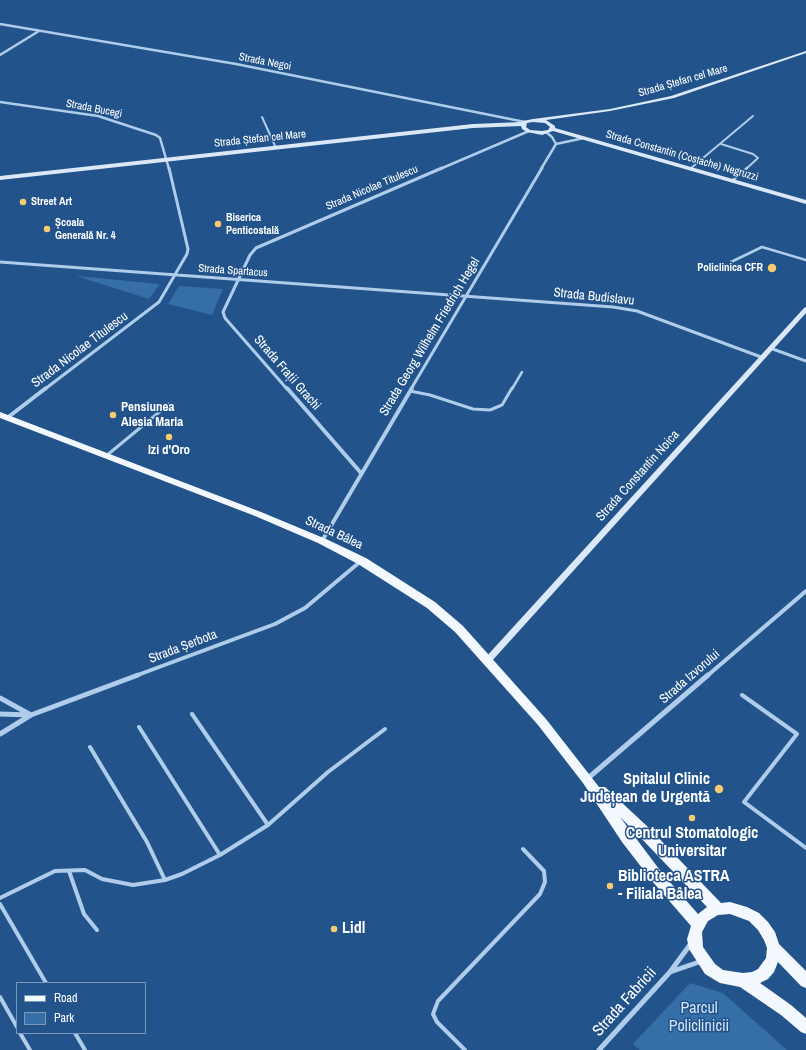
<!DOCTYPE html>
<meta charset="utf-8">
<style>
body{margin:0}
#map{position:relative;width:806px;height:1050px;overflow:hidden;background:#22538b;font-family:"Archivo Narrow",sans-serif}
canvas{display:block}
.legend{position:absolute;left:16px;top:982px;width:130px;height:52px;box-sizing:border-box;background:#22538b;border:1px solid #7a98b9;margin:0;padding:5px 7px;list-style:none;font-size:12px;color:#fff}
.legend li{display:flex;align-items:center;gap:8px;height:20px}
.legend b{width:20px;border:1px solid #7a98b9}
</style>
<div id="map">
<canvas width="806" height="1050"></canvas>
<ul class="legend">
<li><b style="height:5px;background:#f3f8fe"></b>Road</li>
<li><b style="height:11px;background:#366ea8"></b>Park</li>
</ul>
</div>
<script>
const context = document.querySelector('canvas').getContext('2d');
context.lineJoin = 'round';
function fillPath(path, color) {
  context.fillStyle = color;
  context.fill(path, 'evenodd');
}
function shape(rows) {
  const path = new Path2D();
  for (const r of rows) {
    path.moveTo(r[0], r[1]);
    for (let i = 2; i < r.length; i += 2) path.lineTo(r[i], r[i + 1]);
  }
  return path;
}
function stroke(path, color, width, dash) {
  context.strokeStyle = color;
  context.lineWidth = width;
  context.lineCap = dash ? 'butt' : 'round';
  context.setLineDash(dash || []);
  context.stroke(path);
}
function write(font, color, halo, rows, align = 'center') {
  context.font = font + ' "Archivo Narrow",sans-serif';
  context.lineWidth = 3;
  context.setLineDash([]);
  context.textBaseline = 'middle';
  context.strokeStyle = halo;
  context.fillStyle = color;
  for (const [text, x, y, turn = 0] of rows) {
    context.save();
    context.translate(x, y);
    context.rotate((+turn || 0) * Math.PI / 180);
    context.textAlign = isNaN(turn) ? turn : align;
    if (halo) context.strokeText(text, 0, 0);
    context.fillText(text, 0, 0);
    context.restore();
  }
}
fillPath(shape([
 [76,276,160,284,149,299],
 [179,286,223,289,212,315,168,304],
 [690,983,723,993,787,1050,640,1050,633,1044]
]), '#366ea8');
stroke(shape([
 [262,117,276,148],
 [721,144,753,154,758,158,746,169],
 [690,169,753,116]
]), '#afcceb', 2);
stroke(shape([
 [732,181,747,168],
 [731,262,762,247,806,260],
 [512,389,522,372]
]), '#afcceb', 2.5);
stroke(shape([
 [410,391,430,395,473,409,490,410,502,405,512,388],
 [106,456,169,404]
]), '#afcceb', 3);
stroke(shape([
 [742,695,797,734,744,802,806,848],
 [192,714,268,825],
 [139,727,220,855],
 [90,747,147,842,165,880],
 [69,871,84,914,97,930],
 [0,898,55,871,85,870,102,879,133,885,165,880,182,874,220,855,268,825,328,772,385,729],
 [0,904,46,983],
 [0,997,17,1027],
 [20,1033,30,1050],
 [75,1033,85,1050],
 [465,1050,437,1022,433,1014,438,1001,540,894,545,882,544,871,523,849]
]), '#afcceb', 4);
stroke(shape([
 [0,24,236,64,525,122],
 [0,55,39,31],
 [0,102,98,116,156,135,160,138,169,169],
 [546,132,552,137,556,144],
 [440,169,529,131],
 [541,169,556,144,584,138]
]), '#afcceb', 2.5);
stroke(shape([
 [0,262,613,307,637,311,761,357],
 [770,348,806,361],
 [45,389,159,302,187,254,188,249,169,168],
 [287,389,225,318,223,312,250,255,256,248,442,168],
 [411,389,542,168]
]), '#afcceb', 3);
stroke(shape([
 [287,388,361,473],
 [7,418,46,388],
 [322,541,412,388],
 [135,676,275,624,305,608,361,561],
 [707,676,806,591]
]), '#afcceb', 4);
stroke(shape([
 [0,698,31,715],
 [0,714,30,715],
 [0,734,31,715,138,675],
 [587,779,708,675],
 [670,972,702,961],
 [599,1050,670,972,692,942]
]), '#afcceb', 5);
fillPath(shape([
 [806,51,806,53,674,98,610,111,546,120,555,126,555,128,806,200,806,204,553,131,542,135,527,132,522,129,521,126,473,128,0,180,0,176,473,124,522,122,523,121,533,119,610,109,671,96,806,51],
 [533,122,545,123,550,127,548,130,542,131,530,130,526,127,527,123,533,122],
 [806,307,806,313,491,662,485,662,483,660,485,658,804,308,806,307]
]), '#dae8f8');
fillPath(shape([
 [0,412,261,512,326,539,366,558,435,602,463,626,546,719,599,787,605,787,648,827,721,903,730,902,747,907,759,913,768,922,775,932,779,944,806,971,806,988,801,986,778,962,774,972,768,979,760,983,791,1005,806,1018,806,1034,801,1032,781,1015,740,987,720,983,705,974,689,949,687,939,691,926,652,881,622,842,583,783,538,725,455,632,427,608,358,564,318,543,255,516,0,418,0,412],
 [620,817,638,835,707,907,698,914,662,873,620,817],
 [730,914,749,921,758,930,764,940,767,948,766,958,758,969,752,972,743,973,723,970,715,964,703,947,702,932,708,921,718,915,730,914]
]), '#f3f8fe');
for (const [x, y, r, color] of [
 [23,202,4,"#f7cb70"],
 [218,224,4,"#f7cb70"],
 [47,229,4,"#f7cb70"],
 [772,268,5,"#f7cb70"],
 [113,415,4,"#f7cb70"],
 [169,437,4,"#f7cb70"],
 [719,789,5,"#f7cb70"],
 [692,818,4,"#f7cb70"],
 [610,886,4,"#f7cb70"],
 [334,929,4,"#f7cb70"]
]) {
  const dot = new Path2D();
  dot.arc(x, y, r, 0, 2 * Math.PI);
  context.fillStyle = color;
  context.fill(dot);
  stroke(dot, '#22538b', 1.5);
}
write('11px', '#fff', '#22538b', [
 ["Strada Negoi",265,62,11],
 ["Strada Ștefan cel Mare",683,81,-16],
 ["Strada Bucegi",94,109,11],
 ["Strada Ștefan cel Mare",260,139,-6],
 ["Strada Constantin (Costache) Negruzzi",682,156,16],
 ["Strada Nicolae Titulescu",372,188,-23],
 ["Strada Spartacus",233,271,4]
]);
write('bold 11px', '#fff', '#22538b', [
 ["Street Art",31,202],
 ["Biserica",226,218],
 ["Penticostală",226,231],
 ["Școala",55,223],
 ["Generală Nr. 4",55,236],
 ["Policlinica CFR",763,268,"right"]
], 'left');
write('13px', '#fff', '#22538b', [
 ["Strada Budislavu",594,297,6],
 ["Strada Georg Wilhelm Friedrich Hegel",430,337,-59],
 ["Strada Nicolae Titulescu",80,350,-37],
 ["Strada Frații Grachi",287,373,49],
 ["Strada Constantin Noica",638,476,-48],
 ["Strada Bâlea",334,533,25],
 ["Strada Șerbota",183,647,-21],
 ["Strada Izvorului",690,677,-41]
]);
write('bold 13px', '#fff', '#22538b', [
 ["Pensiunea",121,408],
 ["Alesia Maria",121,423],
 ["Izi d'Oro",169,451,"center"]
], 'left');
write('bold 16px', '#fff', '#22538b', [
 ["Spitalul Clinic",710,780,"right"],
 ["Județean de Urgentă",710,798,"right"],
 ["Centrul Stomatologic",692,834,"center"],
 ["Universitar",692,852,"center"],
 ["Biblioteca ASTRA",618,877],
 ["- Filiala Bâlea",618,895],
 ["Lidl",342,929]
], 'left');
write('16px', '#fff', '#22538b', [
 ["Strada Fabricii",625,1002,-48]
]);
write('16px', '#d3e5f8', '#22538b', [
 ["Parcul",699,1009],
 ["Policlinicii",699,1027]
]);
</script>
